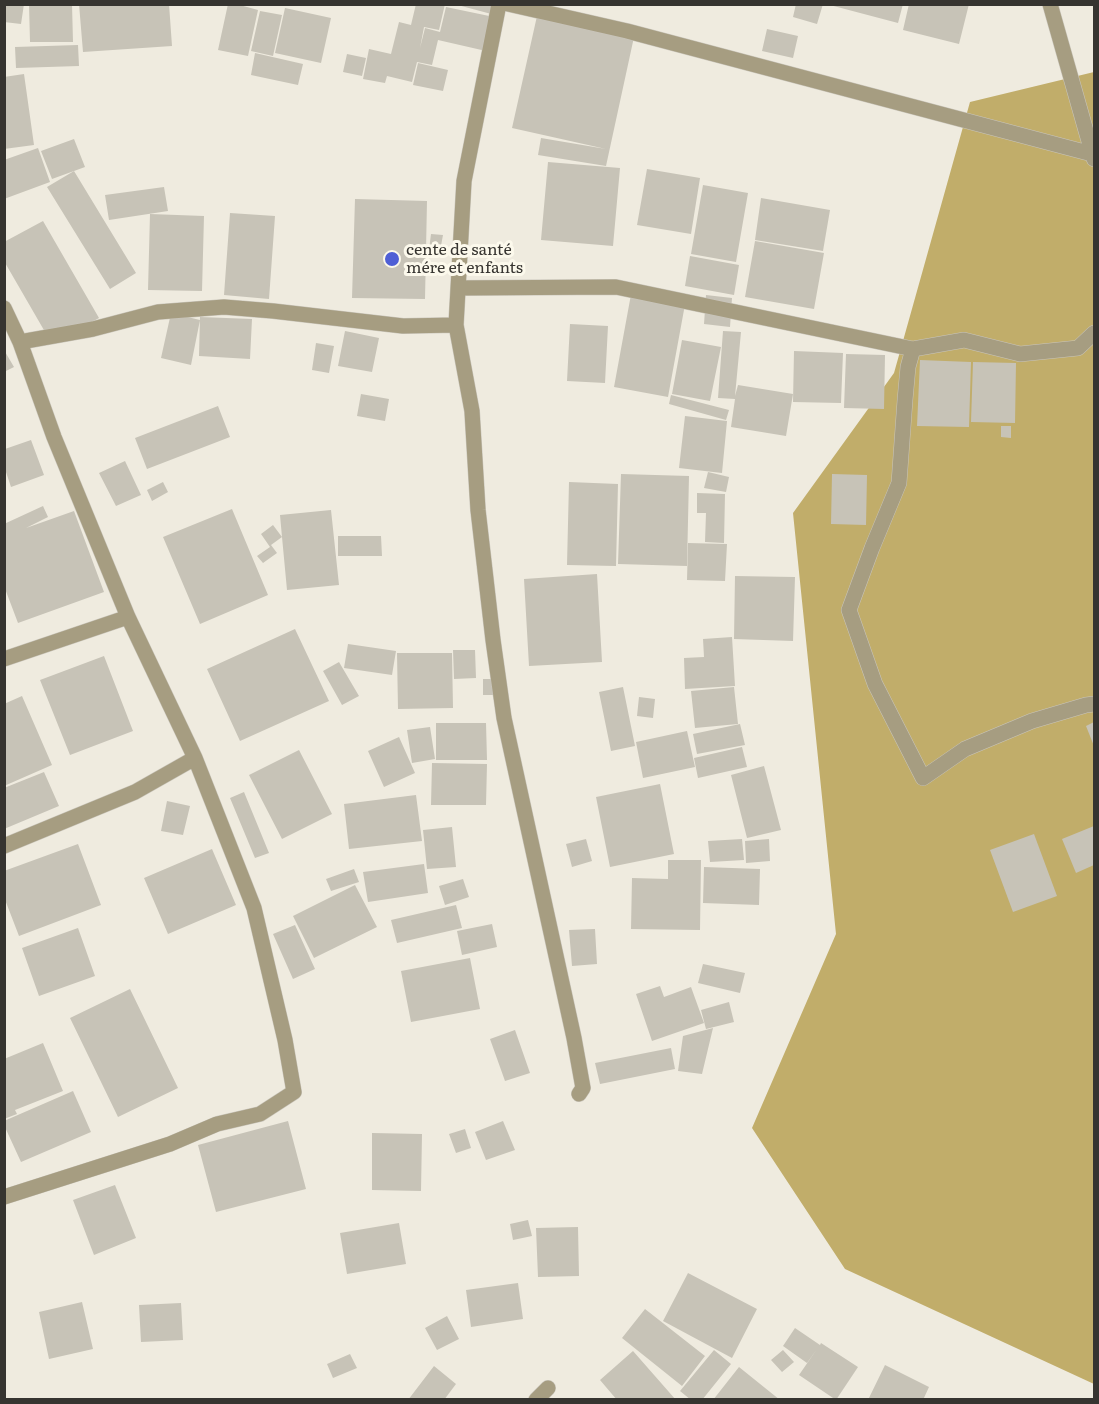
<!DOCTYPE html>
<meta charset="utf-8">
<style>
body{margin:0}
#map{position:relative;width:1099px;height:1404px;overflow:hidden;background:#efebdf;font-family:Literata,serif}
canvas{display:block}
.frame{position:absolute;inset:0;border:6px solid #363430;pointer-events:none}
</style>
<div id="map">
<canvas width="1099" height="1404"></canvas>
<div class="frame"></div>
</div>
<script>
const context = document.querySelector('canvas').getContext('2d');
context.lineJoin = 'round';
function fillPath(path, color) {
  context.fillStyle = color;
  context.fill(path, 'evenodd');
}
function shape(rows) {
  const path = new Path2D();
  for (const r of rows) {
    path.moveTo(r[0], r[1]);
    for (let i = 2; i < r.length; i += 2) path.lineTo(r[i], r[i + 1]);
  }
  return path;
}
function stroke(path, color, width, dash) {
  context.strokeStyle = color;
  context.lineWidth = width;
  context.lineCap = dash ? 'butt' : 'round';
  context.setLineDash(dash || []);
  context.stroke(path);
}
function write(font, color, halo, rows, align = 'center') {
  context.font = font + ' Literata,serif';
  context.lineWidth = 6;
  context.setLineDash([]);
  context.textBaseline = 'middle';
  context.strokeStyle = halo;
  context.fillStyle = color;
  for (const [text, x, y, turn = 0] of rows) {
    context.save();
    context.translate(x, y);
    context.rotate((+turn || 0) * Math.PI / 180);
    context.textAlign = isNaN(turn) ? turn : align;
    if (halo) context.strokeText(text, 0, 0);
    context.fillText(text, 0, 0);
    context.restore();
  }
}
fillPath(shape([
 [1094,72,1094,1384,845,1269,752,1128,836,934,793,513,894,373,970,102]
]), '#c1ad6a');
fillPath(shape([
 [4,4,24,4,21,24,4,22],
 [29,4,72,4,73,42,30,42],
 [79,4,169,4,172,46,83,52],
 [228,4,236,4,258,10,248,56,218,50],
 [416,4,445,4,439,30,424,27,420,48,425,28,440,32,446,7,494,17,486,51,438,40,432,65,417,62,412,82,387,76,385,83,363,79,369,49,391,54,399,22,411,25],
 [454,4,497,4,495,15],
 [796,4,823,4,817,24,793,17],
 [826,4,903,4,898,23],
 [909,4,969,4,959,44,903,30],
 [285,8,331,18,321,63,275,53],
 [260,11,282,15,273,56,251,51],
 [537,16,634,37,606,166,538,155,541,138,606,149,512,128],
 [767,29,798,36,793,58,762,51],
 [78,45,79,66,16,68,15,47],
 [255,53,303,64,298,85,251,75],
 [347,54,366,58,362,76,343,72],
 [418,63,448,70,443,91,413,85],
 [24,74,34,145,4,149,4,77],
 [74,139,85,167,74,171,136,273,110,289,47,187,74,171,52,179,41,151],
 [38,148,50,182,4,199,4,160],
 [548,162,620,168,613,246,541,240],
 [647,169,700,178,691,234,637,225],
 [703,185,748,193,736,262,691,254],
 [164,187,168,211,109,220,105,195],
 [761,198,830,210,823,251,755,240],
 [355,199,427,201,425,299,352,298],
 [230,213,275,216,269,299,224,295],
 [150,214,204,216,202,291,148,290],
 [43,221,99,318,52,344,4,261,4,242],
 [431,234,443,235,440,251,429,250],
 [755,241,824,253,814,309,745,297],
 [690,256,739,265,734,295,685,286],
 [632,289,686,299,668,397,614,387],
 [706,295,732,298,730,327,704,324],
 [171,313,200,320,191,365,161,358],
 [200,317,252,319,250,359,199,356],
 [570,324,608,326,605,383,567,381],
 [345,331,379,338,372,372,338,366],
 [723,331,741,332,735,396,738,385,793,394,786,436,731,427,735,399,718,398],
 [682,340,721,347,710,401,672,394],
 [316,343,334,346,329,373,312,370],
 [4,350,14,367,4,372],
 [794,351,843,353,841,403,793,402],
 [846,354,885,355,884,409,844,408],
 [920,360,971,362,969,427,917,426],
 [973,362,1016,363,1015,423,971,422],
 [361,394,389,399,385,421,357,416],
 [671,395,729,410,726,420,669,404],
 [218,406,230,437,147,469,135,438],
 [685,416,727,421,722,473,679,468],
 [1001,426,1011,426,1011,438,1001,437],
 [31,440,44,475,11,487,5,469,5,449],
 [125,461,141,495,116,506,99,473],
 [708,472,729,477,726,492,704,488],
 [621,474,689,476,687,566,618,564],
 [832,474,867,475,866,525,831,524],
 [163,482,168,492,152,501,147,490],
 [569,482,618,484,616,566,567,565],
 [697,493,725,494,724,543,705,542,706,513,697,513],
 [43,506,48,517,26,528,74,511,104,592,18,623,4,586,4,524],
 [232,509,268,595,200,624,163,537],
 [331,510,339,585,287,590,282,537,271,545,277,553,263,563,257,556,270,547,261,534,273,525,282,537,280,515],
 [338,536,381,536,382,556,338,556],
 [688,543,727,544,725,581,687,580],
 [597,574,602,662,529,666,524,579],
 [735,576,795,577,793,641,734,639],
 [295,629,329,701,240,741,207,669],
 [732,637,735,686,685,689,684,658,704,657,703,639],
 [348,644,396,651,392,675,344,668],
 [453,650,475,650,476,678,454,679],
 [397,653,452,653,453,708,398,709],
 [104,656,133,731,70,755,40,680],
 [339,662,359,696,342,705,323,671],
 [483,679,498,679,498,695,483,695],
 [623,687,635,746,611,751,599,692],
 [734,687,738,724,695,728,691,691],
 [22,696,52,765,4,786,4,704],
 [639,697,655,699,653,718,637,716],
 [1094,722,1094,746,1086,726],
 [436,723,486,723,487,760,436,760],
 [740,724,745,745,697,754,693,734],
 [430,727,435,759,412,763,407,730],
 [687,731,695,767,643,778,636,742],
 [399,737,415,773,384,787,368,751],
 [742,747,747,767,698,778,694,758],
 [299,750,332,814,282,839,249,775],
 [432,763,487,764,486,805,431,805],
 [764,766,781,830,747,838,731,775],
 [44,772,59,806,4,829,4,788],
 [660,784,674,854,610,867,596,797],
 [244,792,269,853,255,858,230,798],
 [416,795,422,841,349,849,344,804],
 [167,801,190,806,183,835,161,831],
 [1094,826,1094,865,1076,873,1062,839],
 [452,827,456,867,427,869,423,830],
 [1034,834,1057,896,1013,912,990,850],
 [586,839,592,861,572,867,566,844],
 [742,839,744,860,710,862,708,841],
 [769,839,770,861,746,863,745,841],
 [78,844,101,905,19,936,4,897,4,871],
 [212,849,236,905,168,934,144,878],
 [668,860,701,860,700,930,631,929,632,878,668,879],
 [424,864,428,893,368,902,363,872],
 [704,867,760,869,759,905,703,903],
 [354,869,359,882,331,891,326,879],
 [463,879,469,897,445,905,439,886],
 [355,885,377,927,314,958,293,916],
 [456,905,462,928,397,943,391,920],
 [492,924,497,947,462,955,457,931],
 [295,925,315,969,293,979,273,934],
 [78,928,95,976,39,996,22,948],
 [595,929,597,964,572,966,569,930],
 [470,958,480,1009,411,1022,401,971],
 [703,964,745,973,740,993,698,983],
 [660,986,664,997,691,987,704,1023,652,1041,636,994],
 [130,989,178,1088,118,1117,70,1018],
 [729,1002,734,1022,706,1029,701,1010],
 [713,1028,702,1074,678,1071,683,1036],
 [515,1030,530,1073,505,1081,490,1039],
 [43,1043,63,1091,15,1110,17,1114,4,1119,4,1059],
 [671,1048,675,1069,600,1084,595,1063],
 [73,1091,91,1132,21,1162,4,1125,4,1121],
 [288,1121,306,1189,216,1212,198,1145],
 [503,1121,515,1150,486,1160,475,1132],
 [465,1129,471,1148,456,1153,449,1134],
 [372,1133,422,1134,421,1191,372,1190],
 [115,1185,136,1238,94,1255,73,1200],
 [528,1220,532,1236,513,1240,510,1224],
 [399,1223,406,1264,347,1274,340,1233],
 [578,1227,579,1276,538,1277,536,1228],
 [688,1273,757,1309,732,1358,663,1321],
 [518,1283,523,1319,471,1327,466,1290],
 [82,1302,93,1349,49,1359,39,1312],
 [181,1303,183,1340,141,1342,139,1305],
 [645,1309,705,1356,682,1386,622,1338],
 [447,1316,459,1339,437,1350,425,1328],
 [795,1328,820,1345,821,1343,858,1367,836,1400,799,1375,817,1349,807,1363,783,1346],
 [714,1350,731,1364,702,1400,691,1400,680,1391],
 [783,1350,794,1362,782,1372,771,1360],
 [633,1351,676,1400,617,1400,600,1380],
 [350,1354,357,1368,333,1378,327,1364],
 [885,1365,929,1387,923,1400,868,1400],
 [434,1366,456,1384,444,1400,408,1400],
 [739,1367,780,1400,713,1400]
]), '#c7c3b7');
const minor = shape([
 [499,4,464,181,456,325,472,411,478,510,493,640,504,718,574,1038,583,1088,579,1094],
 [508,4,627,31,1092,154],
 [1050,4,1094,159],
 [458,288,616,287,913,349,964,340,1020,354,1078,348,1094,333],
 [4,308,20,342,54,437,128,617,195,758,254,908,285,1040,294,1092,260,1114,217,1124,170,1144,4,1197],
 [20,342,93,329,158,312,224,307,273,311,403,326,456,325],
 [913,349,908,367,905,400,899,483,872,548,849,610,875,684,923,778,965,749,1032,721,1086,705,1094,704],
 [4,659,128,617],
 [4,846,135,792,195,758],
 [536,1400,548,1388]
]);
stroke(minor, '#cac6bc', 16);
stroke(minor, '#a69d81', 15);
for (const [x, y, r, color] of [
 [392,259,8,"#4f5fd5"]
]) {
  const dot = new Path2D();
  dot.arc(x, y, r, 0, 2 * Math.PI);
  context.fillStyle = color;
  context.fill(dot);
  stroke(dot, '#fcf9ec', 2);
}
write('16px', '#363430', '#fcf9ec', [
 ["cente de santé",406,250],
 ["mére et enfants",406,268]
], 'left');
</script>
